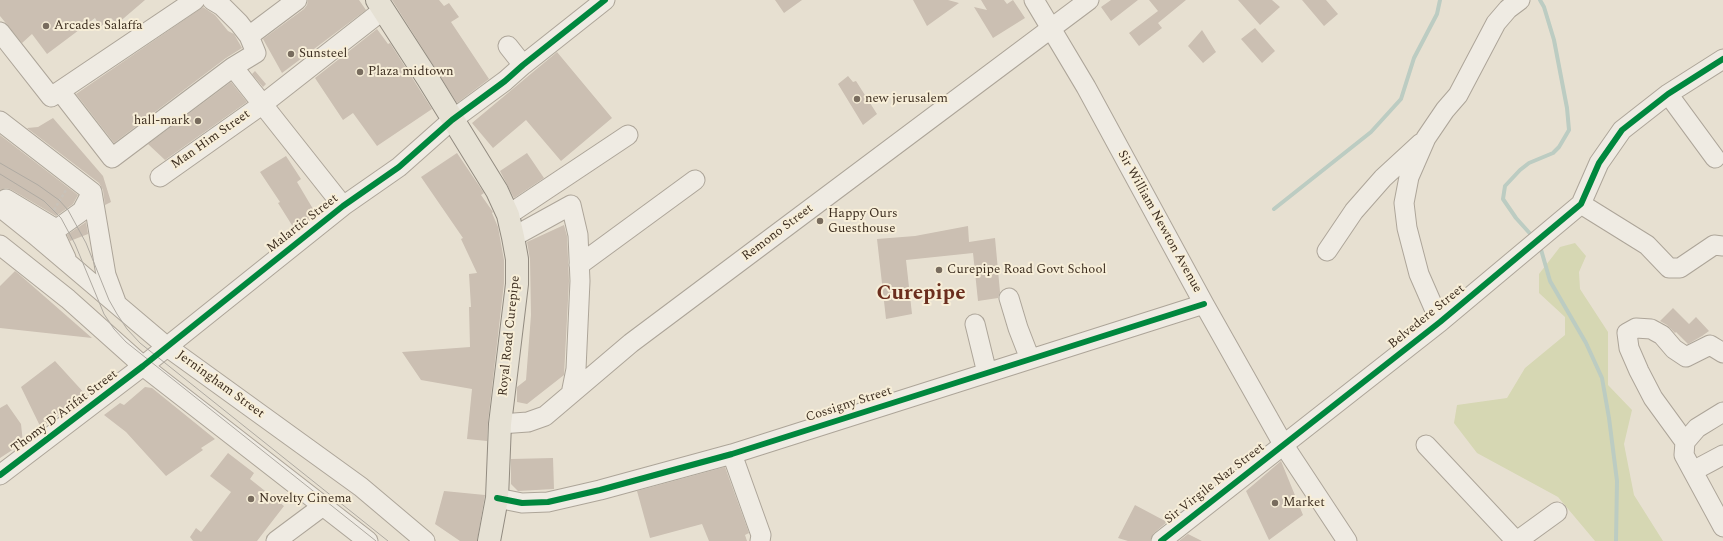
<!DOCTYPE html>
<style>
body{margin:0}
canvas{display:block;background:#e7e0d1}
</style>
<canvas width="1723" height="541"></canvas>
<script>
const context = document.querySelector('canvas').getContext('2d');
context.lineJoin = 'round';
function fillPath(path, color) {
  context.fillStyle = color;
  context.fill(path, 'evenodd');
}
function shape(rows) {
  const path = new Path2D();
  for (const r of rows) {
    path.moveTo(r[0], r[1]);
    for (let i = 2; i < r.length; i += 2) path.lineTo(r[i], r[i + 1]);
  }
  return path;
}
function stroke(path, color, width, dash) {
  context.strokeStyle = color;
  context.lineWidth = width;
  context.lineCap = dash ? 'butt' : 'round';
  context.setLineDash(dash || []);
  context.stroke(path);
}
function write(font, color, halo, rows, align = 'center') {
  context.font = font + ' Spectral,serif';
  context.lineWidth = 4;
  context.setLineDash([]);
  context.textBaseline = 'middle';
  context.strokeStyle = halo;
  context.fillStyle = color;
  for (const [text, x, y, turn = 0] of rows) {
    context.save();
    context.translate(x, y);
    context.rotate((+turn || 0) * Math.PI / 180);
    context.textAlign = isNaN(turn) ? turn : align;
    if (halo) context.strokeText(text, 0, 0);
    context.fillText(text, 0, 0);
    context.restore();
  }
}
fillPath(shape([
 [1575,243,1586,256,1579,272,1580,289,1608,332,1608,385,1632,410,1624,444,1634,495,1663,541,1595,541,1558,497,1477,453,1454,423,1457,405,1507,398,1525,368,1565,335,1565,317,1539,293,1539,274,1560,247]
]), '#d6d7b3');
stroke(shape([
 [1274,209,1371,132,1401,99,1414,58,1437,14,1440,0],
 [1534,238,1516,218,1503,199,1505,186,1520,170,1529,163,1553,153,1559,147,1569,130,1567,108,1554,40,1544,7,1540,0],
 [1540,246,1550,281,1586,343,1602,378,1609,418,1617,481,1616,541]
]), '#bcccc2', 4);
fillPath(shape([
 [0,0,145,0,117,24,111,18,100,27,95,18,47,54,32,34,22,43,0,16],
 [308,0,359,0,366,10,282,73,263,39,304,9,307,5],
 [392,0,439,0,444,6,449,3,459,17,451,22,489,79,457,103],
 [775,0,802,0,784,13],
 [913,0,948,0,959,3,927,26],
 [981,0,1004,0,1007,4,1013,0,1025,18,993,38,974,7,987,10],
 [1111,0,1138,0,1111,21,1101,7],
 [1149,0,1186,0,1158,23,1162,28,1139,46,1129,33,1158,11],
 [1238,0,1272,0,1280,7,1260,25],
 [1302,0,1326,0,1338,14,1324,26],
 [203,7,215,15,228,31,234,34,242,48,226,58,114,143,76,94],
 [1255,28,1275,51,1262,63,1241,39],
 [377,29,388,44,390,43,432,109,377,146,353,113,343,120,315,78],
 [1202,30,1216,52,1203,63,1188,46],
 [557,52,612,118,561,161,526,120,493,148,472,123],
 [255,71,266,84,263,87,252,74],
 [848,76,853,82,856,81,877,114,863,125,838,84],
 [231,82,247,102,165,160,148,144],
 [53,118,103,176,111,202,105,205,103,190,99,183,27,128,38,127],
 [0,135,78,195,73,204,56,216,12,190,6,188,0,190],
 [457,153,484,193,481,195,493,212,492,213,498,227,504,260,504,283,488,422,487,441,467,439,472,389,421,380,402,352,470,347,469,307,471,307,469,274,477,273,461,239,463,238,421,177],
 [527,153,544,178,514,198,500,171],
 [286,156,301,179,297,182,316,214,295,230,278,203,280,202,260,172],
 [86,222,88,234,70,241,67,235],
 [564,225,567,236,569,281,564,375,527,404,517,402,517,387,526,380,531,315,530,259,527,242],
 [968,226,969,242,995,238,1000,292,998,298,978,301,973,253,906,260,912,314,886,319,877,239,915,236],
 [15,271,20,275,92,338,0,328,0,286],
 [1673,308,1689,324,1696,317,1709,331,1702,336,1688,344,1676,332,1675,333,1667,325,1660,321],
 [55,361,86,395,41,428,21,387],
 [145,387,152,388,215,439,201,448,203,450,166,476,126,432,104,415,120,403,124,405],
 [7,404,21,424,23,443,0,458,0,408],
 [228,453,254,473,250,479,284,506,257,541,193,541,190,537,196,528,201,532,231,492,210,476],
 [553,458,554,489,518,491,511,484,511,459],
 [1281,461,1303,515,1269,540,1246,491],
 [725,467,749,533,745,535,747,541,709,541,702,524,650,538,637,491],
 [444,491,485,495,477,541,460,541,435,524],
 [1135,505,1167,522,1154,533,1150,541,1128,541,1118,538],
 [1188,534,1202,541,1179,541]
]), '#cbbfb2');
const minor = shape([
 [212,0,222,6,239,23,249,36,256,53,233,67,343,206],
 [1034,0,1086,87,1204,304,1283,444,1347,541],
 [0,32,51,97,195,0],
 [249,36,297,0],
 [508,46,523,65],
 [60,91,112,158,233,67],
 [1668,94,1715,158],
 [0,121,92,192,106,275,116,302],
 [160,177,263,104,383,10],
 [6,199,51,226,66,258],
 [1581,204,1647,245,1669,268,1680,268,1714,245,1723,246],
 [0,207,35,235,166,346,361,487,425,541],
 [508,215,628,135],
 [55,234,57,229,82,211,92,192],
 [513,237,571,205,578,235,580,281,576,369,571,394],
 [0,245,68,299,143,366,368,541],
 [1327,251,1354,211,1383,178,1421,143],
 [579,265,695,180],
 [1009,298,1018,328,1030,359],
 [1440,322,1419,274,1407,228,1404,203,1409,177,1426,138,1445,110,1458,95,1496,23,1508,9,1520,0],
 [975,324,987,373],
 [1723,412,1697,428,1685,442,1684,455,1723,527],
 [500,424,528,422,545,416,631,343,1089,0],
 [1685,442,1653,398,1639,371,1629,348,1627,333,1636,328,1651,329,1662,335,1674,349,1686,357,1710,345,1723,353],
 [1426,445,1516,541],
 [732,454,761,535,760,541],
 [1693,471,1723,455],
 [0,475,143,366,343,206,399,167,452,120,505,81,523,65,605,0],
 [497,498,522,503,548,502,600,490,732,454,1204,304],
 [276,541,323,506],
 [1161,541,1440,322,1581,204,1599,163,1622,130,1668,94,1723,59],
 [1517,541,1557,512]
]);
const major = shape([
 [377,0,428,79,497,191,508,215,513,237,517,259,517,284,500,424,497,498,489,541]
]);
stroke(minor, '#ada599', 21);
stroke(major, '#928b80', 24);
stroke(shape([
 [54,210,66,190]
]), '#c8c2b9', 2.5, [3, 2]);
stroke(minor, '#efebe3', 19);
stroke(major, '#e6e1d4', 22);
stroke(shape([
 [0,163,38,185,59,200,68,210,86,243,109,300,117,314,127,329,140,343,388,541],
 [0,174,44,201,61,218,75,244,104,314,114,329,126,342,376,541]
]), '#afaaa2', 1);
stroke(shape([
 [0,475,143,366,343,206,399,167,452,120,505,81,523,65,605,0],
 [497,498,522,503,548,502,600,490,732,454,1204,304],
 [1161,541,1440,322,1581,204,1599,163,1622,130,1668,94,1723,59]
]), '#00873e', 6);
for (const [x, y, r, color] of [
 [46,26,4,"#786c5e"],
 [291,54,4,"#786c5e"],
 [360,72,4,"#786c5e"],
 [857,99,4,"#786c5e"],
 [198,121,4,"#786c5e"],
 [820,221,4,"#786c5e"],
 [939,270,4,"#786c5e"],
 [251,499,4,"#786c5e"],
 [1275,503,4,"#786c5e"]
]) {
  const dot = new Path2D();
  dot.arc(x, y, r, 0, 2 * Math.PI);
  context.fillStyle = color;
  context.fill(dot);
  stroke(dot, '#f7eed8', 1.5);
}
write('13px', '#3d2e20', '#f7eed8', [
 ["Arcades Salaffa",54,26],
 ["Sunsteel",299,54],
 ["Plaza midtown",368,72],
 ["new jerusalem",865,99],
 ["hall-mark",190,121,"right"],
 ["Happy Ours",828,214],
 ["Guesthouse",828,229],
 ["Curepipe Road Govt School",947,270],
 ["Novelty Cinema",259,499],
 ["Market",1283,503]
], 'left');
write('13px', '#3d2e20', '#f7eed8', [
 ["Man Him Street",211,140,-35],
 ["Sir William Newton Avenue",1159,222,61],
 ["Malartic Street",303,224,-38],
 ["Remono Street",778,233,-37],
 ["Belvedere Street",1427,317,-39],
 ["Royal Road Curepipe",510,336,-84],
 ["Jerningham Street",220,385,36],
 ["Cossigny Street",849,405,-18],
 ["Thomy D'Arifat Street",65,412,-37],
 ["Sir Virgile Naz Street",1215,484,-38]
]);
write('bold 21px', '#6b2e1e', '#f7eed8', [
 ["Curepipe",921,295]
]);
</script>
